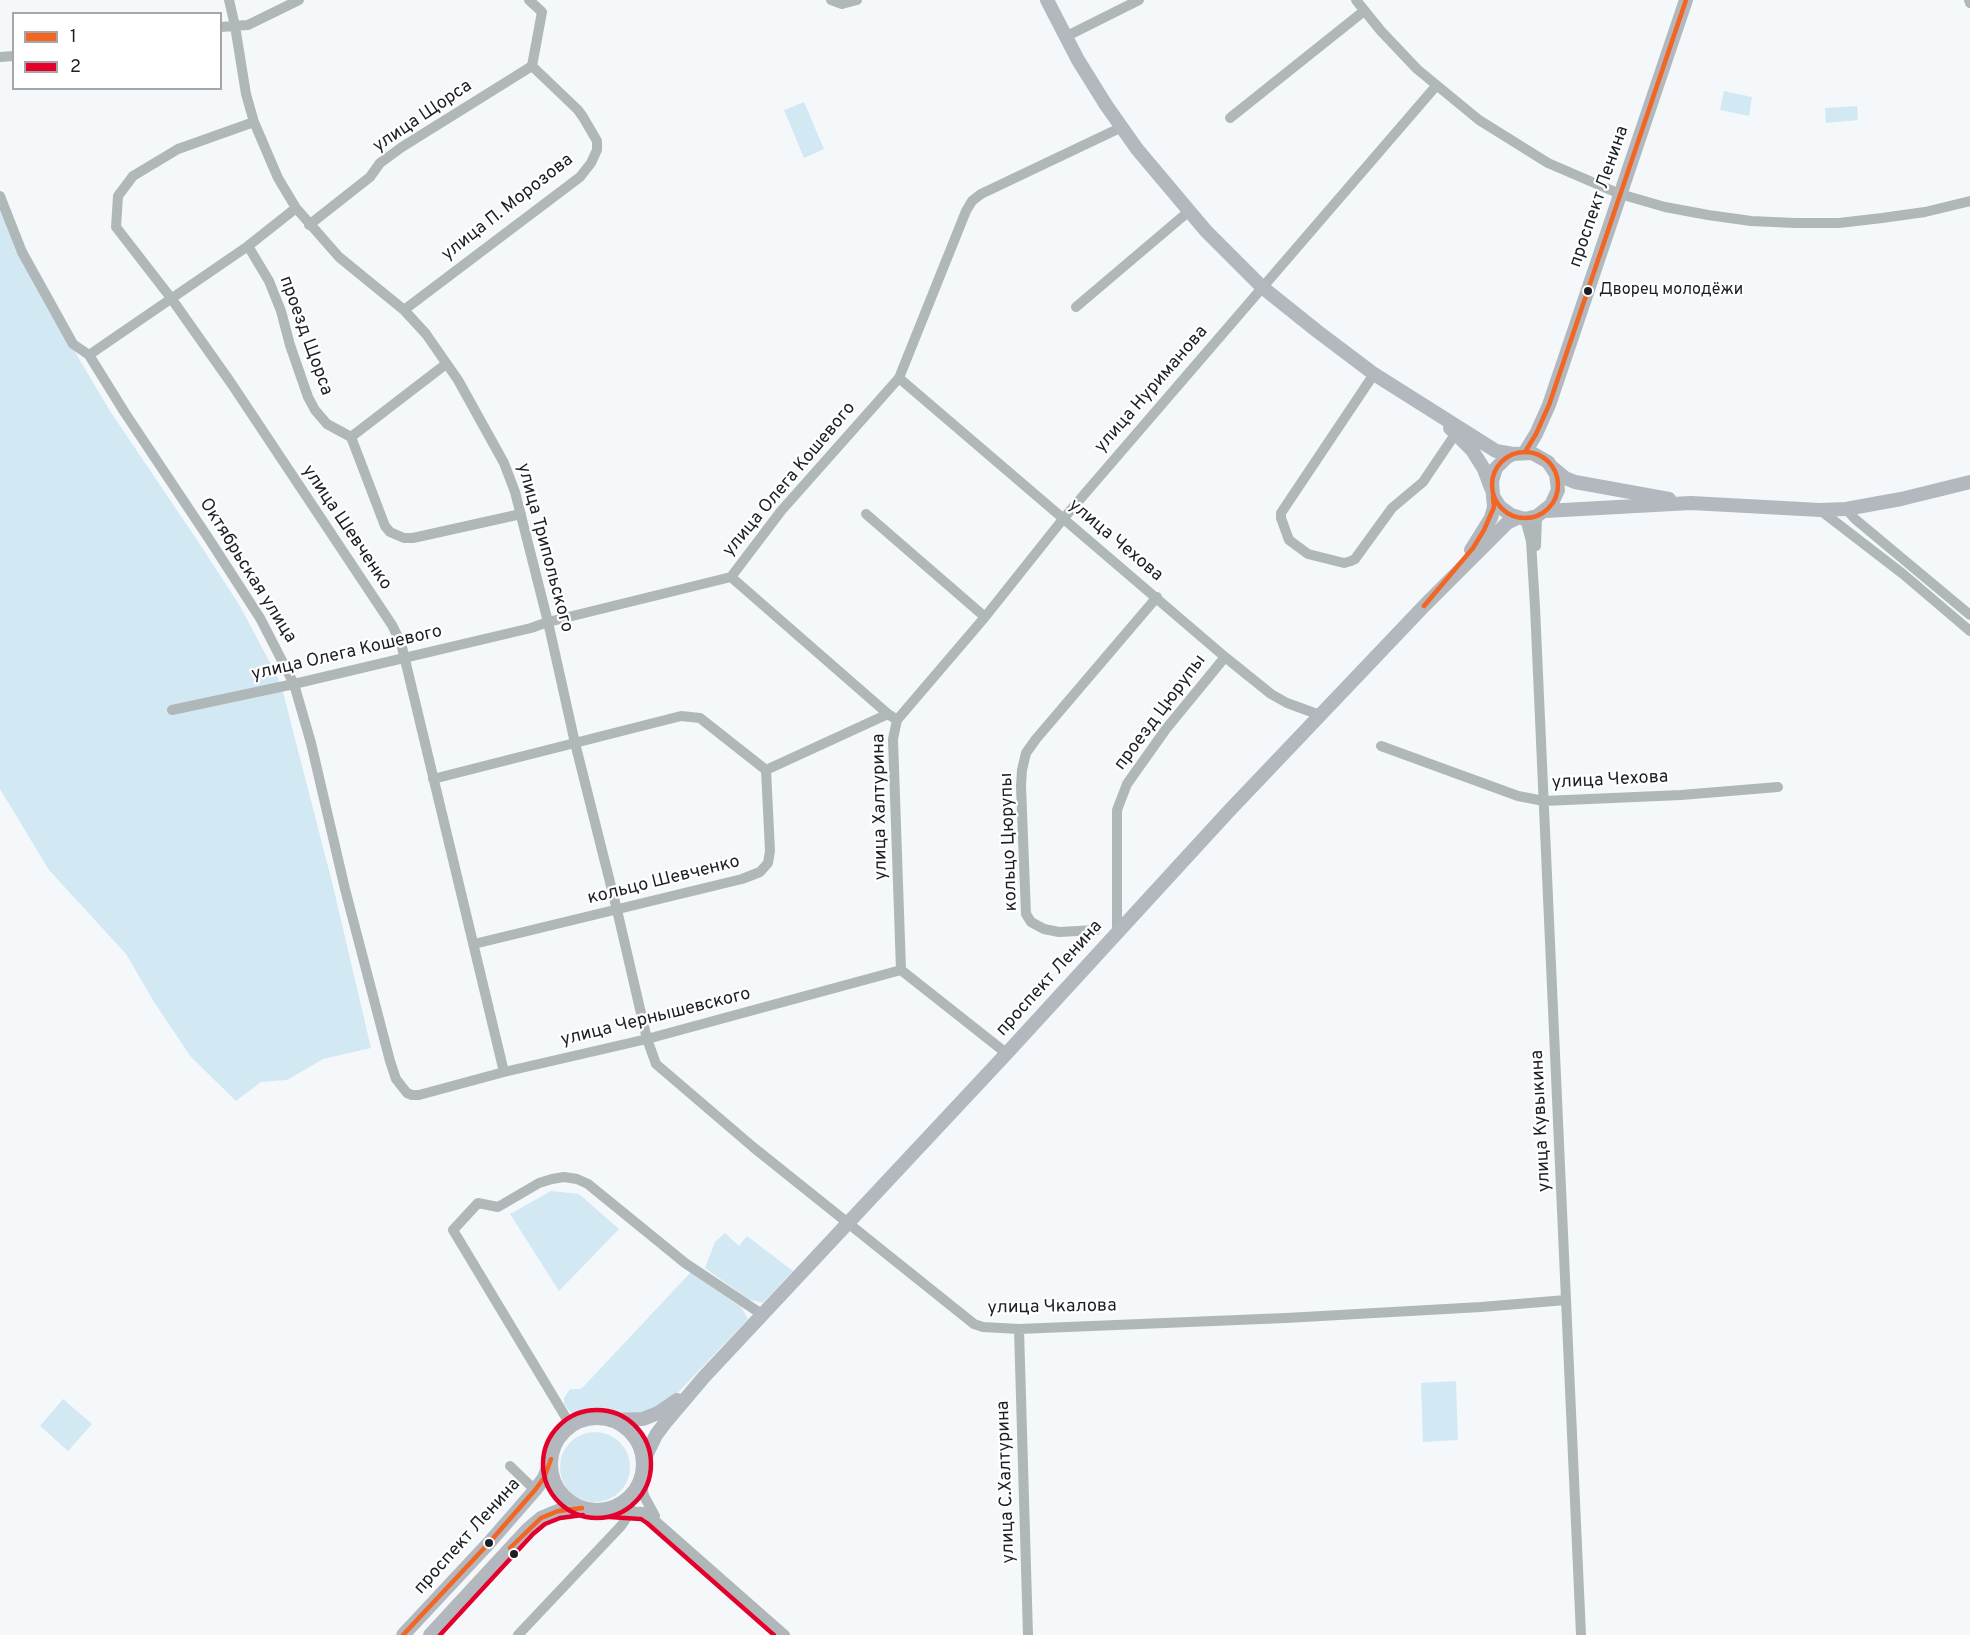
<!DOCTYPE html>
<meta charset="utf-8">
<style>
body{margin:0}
#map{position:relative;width:1970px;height:1635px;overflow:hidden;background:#f4f8fa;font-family:Overpass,sans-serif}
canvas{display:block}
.legend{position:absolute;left:12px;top:12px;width:210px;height:78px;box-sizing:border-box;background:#fff;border:2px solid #a4a6a7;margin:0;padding:8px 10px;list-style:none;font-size:18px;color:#1c2023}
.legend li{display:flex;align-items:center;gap:12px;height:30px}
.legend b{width:30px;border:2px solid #a4a6a7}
</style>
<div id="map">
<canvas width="1970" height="1635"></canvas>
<ul class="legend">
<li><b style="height:8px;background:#f26522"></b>1</li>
<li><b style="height:8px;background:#e4002b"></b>2</li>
</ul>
</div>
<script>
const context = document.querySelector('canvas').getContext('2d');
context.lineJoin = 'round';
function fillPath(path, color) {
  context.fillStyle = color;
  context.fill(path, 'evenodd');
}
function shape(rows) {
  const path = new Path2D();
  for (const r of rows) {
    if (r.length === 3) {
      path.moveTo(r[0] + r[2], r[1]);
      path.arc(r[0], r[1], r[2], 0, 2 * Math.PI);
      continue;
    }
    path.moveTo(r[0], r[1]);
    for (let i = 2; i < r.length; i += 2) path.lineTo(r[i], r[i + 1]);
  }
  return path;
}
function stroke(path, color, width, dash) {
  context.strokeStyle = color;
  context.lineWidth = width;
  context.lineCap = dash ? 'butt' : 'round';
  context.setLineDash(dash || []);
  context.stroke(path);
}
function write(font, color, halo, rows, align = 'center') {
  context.font = font + ' Overpass,sans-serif';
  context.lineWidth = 4.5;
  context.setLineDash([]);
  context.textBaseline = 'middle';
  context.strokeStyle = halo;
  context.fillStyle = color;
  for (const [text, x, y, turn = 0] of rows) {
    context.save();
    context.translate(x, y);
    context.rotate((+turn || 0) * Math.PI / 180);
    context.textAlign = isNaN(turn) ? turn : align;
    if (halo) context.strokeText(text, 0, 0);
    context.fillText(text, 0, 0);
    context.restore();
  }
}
fillPath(shape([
 [1724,91,1752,97,1749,116,1720,110],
 [804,102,824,149,804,158,784,110],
 [1857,106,1858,120,1826,123,1825,108],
 [0,208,19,252,78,357,110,411,197,540,240,606,277,676,283,692,333,886,371,1048,323,1059,287,1080,261,1082,236,1101,191,1057,154,1002,126,954,49,870,0,789],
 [551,1191,579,1194,619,1229,559,1291,510,1214],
 [725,1233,739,1246,747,1236,793,1271,763,1303,748,1299,705,1268,715,1242],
 [691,1272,741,1307,748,1319,670,1401,649,1413,624,1416,600,1408,574,1416,564,1404,564,1398,570,1389,580,1389,584,1386],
 [1456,1381,1458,1440,1423,1442,1421,1383],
 [63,1399,92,1424,68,1451,40,1426],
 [595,1467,35]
]), '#d2e8f3');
stroke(shape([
 [229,0,235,26,246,94,254,122,278,178,296,208,339,257,404,310,426,334,458,380,504,463,515,492,548,622,575,743,617,910,647,1039,656,1064,753,1147,974,1324,983,1327,1019,1329,1286,1318,1481,1307,1566,1300],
 [529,0,542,12,532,66],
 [831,0,842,4,857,0],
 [1356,0,1381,31,1417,69,1479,120,1548,163,1620,194,1665,207,1708,215,1751,221,1795,223,1839,223,1882,218,1925,212,1970,201],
 [1969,0,1970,3],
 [220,27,248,25,299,0],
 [1065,37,1139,0],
 [0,57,14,56],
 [1230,118,1364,11],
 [254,122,178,149,133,176,118,196,116,227,171,298,231,383,392,625,401,643,504,1072],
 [0,196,22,252,73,344,89,355,125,413,209,539,260,618,294,684,311,743,345,889,390,1061,396,1079,407,1093,412,1095,419,1095,504,1072,647,1039,901,970],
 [309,225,370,177,380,163,402,147,532,66],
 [248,246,269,281,281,311,290,345,308,397,315,410,327,424,351,437,385,526,390,532,404,538,413,538,521,514],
 [1076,307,1188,212],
 [404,310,580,177,591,163,597,150,597,141,583,117,578,110,532,66],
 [89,355,248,246,296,208],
 [1374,374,1281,513,1281,518,1289,540,1308,554,1344,563,1351,561,1355,559,1392,508,1423,482,1456,433],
 [899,378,1225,657,1271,694,1287,703,1320,715],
 [351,437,446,364],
 [1846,509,1855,519,1970,615],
 [1820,510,1903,574,1970,631],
 [866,514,985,617],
 [1525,519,1531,541,1535,607,1581,1635],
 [1536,546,1537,516],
 [731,577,888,714,897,720],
 [172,710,294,684,531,628,548,622,731,577,781,511,899,378,966,211,972,201,981,194,1122,127],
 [1381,746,1518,796,1544,801,1681,795,1778,787],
 [766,770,888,714],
 [433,779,681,716,700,718,766,770,770,851,768,863,760,872,742,879,474,944],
 [1096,930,1059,932,1044,929,1031,922,1026,914,1021,786,1022,770,1026,753,1036,739,1157,597],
 [1117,932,1117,810,1127,784,1166,729,1225,657],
 [901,970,893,739,897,720,985,617,1063,519,1436,86],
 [901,970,1001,1049],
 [1019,1329,1028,1635],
 [571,1426,453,1230,478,1203,498,1207,539,1183,552,1179,564,1177,577,1179,588,1184,685,1263,763,1315],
 [510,1466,535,1490],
 [641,1480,644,1496,655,1516],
 [609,1510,643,1512,651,1517,785,1635],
 [518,1635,621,1526,632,1510]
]), '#b0b7b9', 10);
stroke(shape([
 [1047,0,1078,60,1106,105,1137,149,1206,231,1262,287,1317,331,1374,374,1496,451,1513,454,1532,453,1548,462,1556,474,1558,490,1551,505,1537,516,1525,519,1511,515,1500,507,1493,496,1492,481,1496,468,1506,458,1513,454],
 [1450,428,1472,450,1484,469,1491,488],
 [1525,452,1536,434,1549,405,1686,0],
 [1553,468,1565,478,1575,482,1669,499],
 [1545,511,1691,503,1820,510,1846,509,1901,499,1970,482],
 [1471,550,1491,518,1494,507,1493,496],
 [597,1464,46],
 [611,1420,643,1419,658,1413,677,1400],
 [643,1462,656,1435,665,1423,704,1377,1007,1053,1228,812,1424,606,1507,523,1517,518],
 [403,1635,488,1544,535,1490,544,1478,549,1464],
 [430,1635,528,1529,541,1518,558,1511,582,1508]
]), '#b2b8be', 14);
stroke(shape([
 [1525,485,33],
 [1525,452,1536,434,1549,405,1686,0],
 [1424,606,1473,548,1484,530,1494,507,1493,496],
 [510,1548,541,1518,558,1511,582,1508],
 [403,1635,488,1544,535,1490,544,1478,551,1459]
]), '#f26522', 4.5);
stroke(shape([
 [597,1464,54],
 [609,1517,641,1519,647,1523,774,1635],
 [440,1635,533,1534,545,1524,560,1518,583,1515]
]), '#e4002b', 4.5);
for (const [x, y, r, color] of [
 [1588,291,5,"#1c2023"],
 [489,1543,5,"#1c2023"],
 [514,1554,5,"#1c2023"]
]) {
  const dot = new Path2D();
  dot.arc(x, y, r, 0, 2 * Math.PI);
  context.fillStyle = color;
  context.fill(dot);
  stroke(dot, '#fff', 2);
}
write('16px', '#1c2023', '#fff', [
 ["Дворец молодёжи",1599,291]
], 'left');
write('18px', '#1c2023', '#fff', [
 ["улица Щорса",423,117,-34],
 ["проспект Ленина",1600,197,-71],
 ["улица П. Морозова",508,208,-38],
 ["проезд Щорса",305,336,70],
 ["улица Нуриманова",1152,390,-49],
 ["улица Олега Кошевого",790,480,-50],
 ["улица Шевченко",346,528,56],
 ["улица Чехова",1115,541,40],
 ["улица Трипольского",544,548,75],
 ["Октябрьская улица",247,571,58],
 ["улица Олега Кошевого",347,654,-13],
 ["проезд Цюрупы",1161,713,-53],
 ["улица Чехова",1610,781,-3],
 ["улица Халтурина",881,807,-91],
 ["кольцо Цюрупы",1010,842,-92],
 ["кольцо Шевченко",664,881,-14],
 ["проспект Ленина",1050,979,-48],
 ["улица Чернышевского",656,1018,-14],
 ["улица Кувыкина",1542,1121,-93],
 ["улица Чкалова",1052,1308,-1],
 ["улица С.Халтурина",1007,1482,-92],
 ["проспект Ленина",468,1537,-48]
]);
</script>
